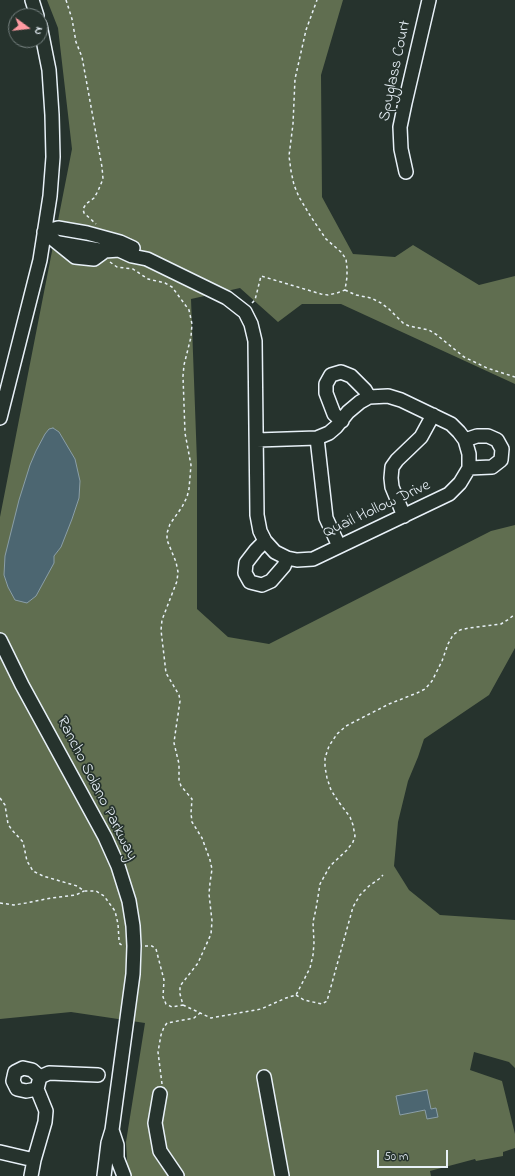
<!DOCTYPE html>
<style>
body{margin:0}
#map{position:relative;width:515px;height:1176px;overflow:hidden;background:#26332d;font-family:"Indie Flower",sans-serif}
canvas{display:block}
.north{position:absolute;left:8px;top:8px;width:40px;height:40px;box-sizing:border-box;background:#26332d;border:1px solid #747f7e;border-radius:50%;rotate:105deg;font-size:11px;font-weight:700;line-height:16px;text-align:center;color:#e8f1f8}
.north::after{content:'';display:block;margin:auto;width:14px;height:18px;background:#ff9aa2;clip-path:polygon(50% 0,100% 100%,50% 72%,0 100%)}
.scale{position:absolute;left:377px;top:1150px;width:71px;height:18px;box-sizing:border-box;border:2px solid #e8f1f8;border-top:0;padding-left:5px;font-size:12px;line-height:14px;white-space:nowrap;color:#e8f1f8;-webkit-text-stroke:3px #26332d;paint-order:stroke}
</style>
<div id="map">
<canvas width="515" height="1176"></canvas>
<div class="north">N</div>
<div class="scale">50 m</div>
</div>
<script>
const context = document.querySelector('canvas').getContext('2d');
context.lineJoin = 'round';
function fillPath(path, color) {
  context.fillStyle = color;
  context.fill(path, 'evenodd');
}
function shape(rows) {
  const path = new Path2D();
  for (const r of rows) {
    path.moveTo(r[0], r[1]);
    for (let i = 2; i < r.length; i += 2) path.lineTo(r[i], r[i + 1]);
  }
  return path;
}
function stroke(path, color, width, dash) {
  context.strokeStyle = color;
  context.lineWidth = width;
  context.lineCap = dash ? 'butt' : 'round';
  context.setLineDash(dash || []);
  context.stroke(path);
}
function write(font, color, halo, rows, align = 'center') {
  context.font = font + ' "Indie Flower",sans-serif';
  context.lineWidth = 3.5;
  context.setLineDash([]);
  context.textBaseline = 'middle';
  context.strokeStyle = halo;
  context.fillStyle = color;
  for (const [text, x, y, turn = 0] of rows) {
    context.save();
    context.translate(x, y);
    context.rotate((+turn || 0) * Math.PI / 180);
    context.textAlign = isNaN(turn) ? turn : align;
    if (halo) context.strokeText(text, 0, 0);
    context.fillText(text, 0, 0);
    context.restore();
  }
}
fillPath(shape([
 [47,0,343,0,321,75,322,197,353,254,395,257,413,245,479,285,515,276,515,384,341,304,302,304,278,322,240,288,191,299,197,462,197,609,228,637,269,644,491,531,515,525,515,648,489,695,424,739,418,757,408,781,398,822,394,866,409,890,440,915,515,920,515,1068,509,1062,474,1052,470,1070,502,1081,515,1134,515,1148,503,1152,503,1156,476,1161,475,1159,430,1171,431,1176,128,1176,126,1142,145,1023,71,1012,0,1019,0,517,72,149,58,28]
]), '#606e50');
const water = shape([
 [53,428,59,432,75,459,80,481,79,498,72,519,61,547,54,556,54,563,36,596,27,603,15,600,8,587,4,575,5,556,19,500,30,465,36,451,45,434,49,429,53,428],
 [427,1090,431,1109,436,1108,438,1117,427,1119,425,1110,400,1115,396,1096,427,1090]
]);
fillPath(water, '#4c6671');
stroke(water, '#8a9ea7', 1);
const minor = shape([
 [32,0,37,16],
 [406,172,401,149,400,127,405,103,429,0],
 [44,232,75,257,94,259,105,251,119,250,132,256,147,259,227,298,245,312,251,324,255,341,257,515,260,531,265,541,275,552,287,558,297,560,313,559,449,494,460,483,469,468,469,454,465,440,459,432,451,424,401,400,388,396,369,397,360,402,348,412,336,427,329,433,317,438,257,440],
 [44,232,58,228,87,233,120,242,133,248],
 [59,243,105,251,106,247],
 [0,418,40,260,50,196,53,157,52,115,49,70,40,25],
 [342,421,334,414,326,393,326,384,331,375,341,372,351,376,365,390,369,397],
 [317,438,326,518,339,546],
 [465,440,477,436,488,436,497,440,502,449,501,460,492,467,469,468],
 [404,516,392,487,391,478,392,467,397,460,421,437,433,415],
 [265,541,256,550,246,563,245,573,250,582,262,585,271,581,284,566,287,558],
 [0,640,22,685,105,837,118,866,129,901,133,926,134,946,133,974,112,1130,108,1143,104,1176],
 [264,1077,282,1176],
 [37,1089,26,1091,17,1089,13,1081,15,1072,23,1068,32,1070,40,1077],
 [160,1094,155,1123,160,1151,177,1176],
 [112,1130,117,1145,117,1158,124,1176],
 [0,1152,34,1160],
 [31,1176,34,1160,45,1122,46,1111,37,1089,40,1077,49,1073,98,1075]
]);
stroke(minor, '#e8f1f8', 16);
stroke(shape([
 [66,0,72,19,76,42,82,57,102,167,103,179,98,191,94,198,86,204,83,209,84,213,96,224],
 [110,262,117,267,133,269,148,279,165,283,172,287,189,310,192,324,191,337,184,365,183,376,185,433,191,465,189,489,187,497,182,507,170,524,167,533,167,540,176,562,178,572,177,581,162,620,161,630,166,673,179,695,180,701,175,735,174,743,179,764,179,780,181,786,192,799,191,813,192,822,202,838,210,860,212,869,210,883,209,894,212,921,211,934,198,963,180,986,180,994,183,1005,211,1018,261,1009,286,998,296,995,310,968,313,955,314,943,313,922,316,909,320,884,330,866,347,850,353,842,355,836,353,825,350,817,338,801,331,790,327,778,325,767,325,758,329,746,337,734,346,726,389,704,417,693,425,689,432,681,442,661,448,644,453,635,460,630,469,628,501,624,509,619,515,614],
 [345,290,356,295,371,298,381,303,389,309,403,323,409,326,429,330,437,335,464,357,487,368,515,377],
 [252,303,255,300,261,276,321,294,328,295,337,293,345,290,347,277,347,268,346,259,341,252,326,239,311,217,299,197,294,185,291,171,289,156,293,124,295,79,306,30,317,0],
 [0,798,5,805,8,824,12,830,23,842,27,861,33,871,43,876,77,886,84,891,96,891,104,896,115,911,118,924,119,940,120,944,122,945],
 [0,903,14,905,26,903,51,898,76,895,84,891],
 [145,946,152,946,156,949,164,980,163,997,166,1004,172,1007,183,1005],
 [296,995,304,1000,322,1004,327,1001,353,907,360,895,369,886,379,879,383,875],
 [162,1084,158,1052,161,1035,164,1027,167,1023,194,1018,200,1013]
]), '#e8f1f8', 1.5, [3, 3]);
stroke(minor, '#26332d', 13);
write('16px', '#e8f1f8', '#26332d', [
 ["Spyglass Court",396,71,-78],
 ["Quail Hollow Drive",377,510,-25],
 ["Rancho Solano Parkway",96,789,63]
]);
</script>
